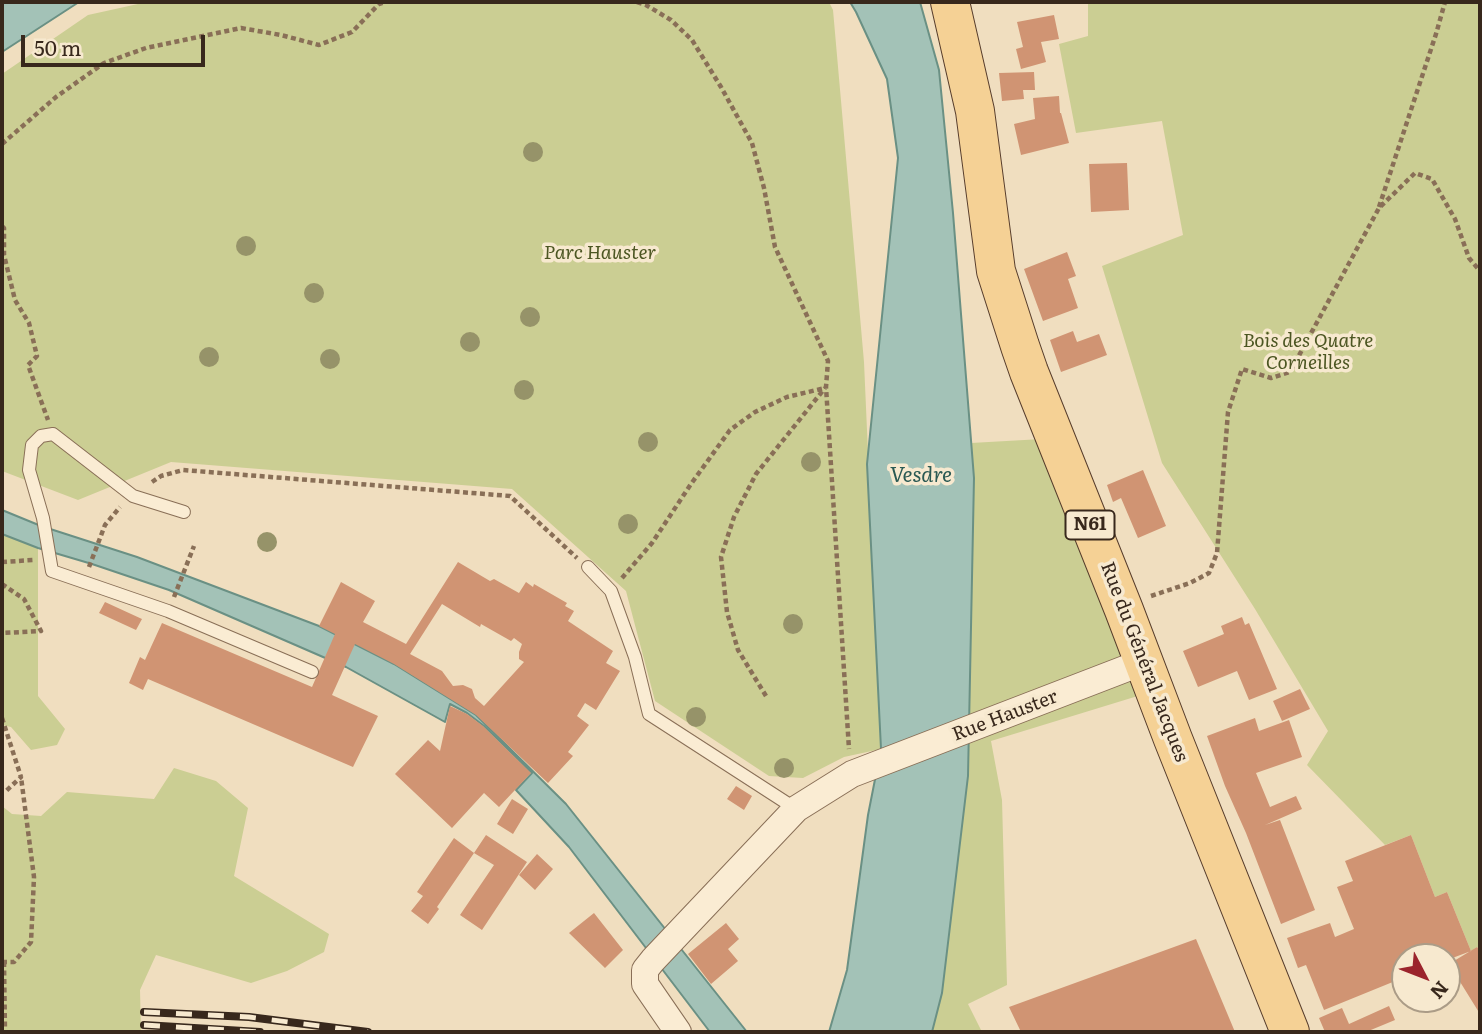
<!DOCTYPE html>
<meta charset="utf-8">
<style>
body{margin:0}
#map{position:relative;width:1482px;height:1034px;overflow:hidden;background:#f0debf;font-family:Literata,serif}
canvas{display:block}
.frame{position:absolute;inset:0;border:4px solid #38281c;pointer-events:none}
.north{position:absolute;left:1391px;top:943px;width:70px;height:70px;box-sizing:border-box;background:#f7e9cf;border:2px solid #ab9c87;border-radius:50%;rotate:132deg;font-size:19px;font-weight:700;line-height:28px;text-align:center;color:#38281c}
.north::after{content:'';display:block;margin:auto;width:24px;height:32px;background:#9b242c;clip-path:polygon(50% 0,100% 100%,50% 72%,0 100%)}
.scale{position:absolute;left:21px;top:35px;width:184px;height:32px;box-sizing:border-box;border:4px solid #38281c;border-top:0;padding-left:9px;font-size:21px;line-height:24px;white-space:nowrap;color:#38281c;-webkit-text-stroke:5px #f7e9cf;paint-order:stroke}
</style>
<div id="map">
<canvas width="1482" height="1034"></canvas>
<div class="frame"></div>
<div class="north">N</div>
<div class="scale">50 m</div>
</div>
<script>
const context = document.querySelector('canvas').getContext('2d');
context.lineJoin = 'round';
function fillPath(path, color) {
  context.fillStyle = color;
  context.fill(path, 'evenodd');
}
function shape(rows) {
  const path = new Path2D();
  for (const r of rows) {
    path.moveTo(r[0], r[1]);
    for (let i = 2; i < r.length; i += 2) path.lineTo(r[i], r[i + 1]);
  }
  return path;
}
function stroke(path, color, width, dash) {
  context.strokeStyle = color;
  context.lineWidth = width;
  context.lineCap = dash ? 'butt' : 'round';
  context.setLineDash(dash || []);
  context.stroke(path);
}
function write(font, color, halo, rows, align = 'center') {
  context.font = font + ' Literata,serif';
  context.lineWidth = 7;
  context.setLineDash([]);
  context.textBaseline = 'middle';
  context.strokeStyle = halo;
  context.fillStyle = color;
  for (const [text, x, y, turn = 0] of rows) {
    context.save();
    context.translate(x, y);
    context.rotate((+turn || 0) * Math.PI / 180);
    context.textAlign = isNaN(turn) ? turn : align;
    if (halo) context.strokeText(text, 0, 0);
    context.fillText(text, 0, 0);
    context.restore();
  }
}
fillPath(shape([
 [147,2,829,2,833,10,864,362,881,749,844,757,803,778,769,776,655,701,626,591,512,489,171,462,78,500,2,471,2,74,88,15],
 [1088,2,1480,2,1480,951,1477,947,1471,951,1447,892,1435,897,1411,835,1385,845,1307,765,1328,731,1255,609,1162,463,1102,266,1183,235,1162,121,1076,133,1059,44,1088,36],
 [1042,439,1141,695,991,741,1002,800,1007,985,968,1004,982,1032,932,1032,942,993,968,776,974,479,971,443],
 [2,534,38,548,38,696,65,729,57,745,31,750,11,727,2,725],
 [174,768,216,781,248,808,234,876,329,934,324,952,287,971,251,983,156,955,140,990,141,1032,2,1032,2,806,12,814,41,816,67,792,154,799]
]), '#cbce93');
const water = shape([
 [2,2,79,2,2,52,2,2],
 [850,2,920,2,939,70,953,213,974,478,968,776,942,993,932,1032,829,1032,847,970,868,815,881,749,867,464,898,158,887,79,856,12,850,2],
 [2,510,41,526,137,557,319,626,394,664,476,715,566,804,747,1032,710,1032,569,847,516,790,532,773,484,726,467,713,450,704,445,722,346,667,169,590,92,564,38,548,2,534,2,510]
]);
fillPath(water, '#a3c2b7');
stroke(water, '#6a9084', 2);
fillPath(shape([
 [1054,15,1059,39,1041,42,1046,62,1021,69,1016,49,1023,47,1017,22],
 [1034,72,1035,90,1023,90,1024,99,1002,101,999,73],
 [1059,96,1060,113,1061,113,1069,143,1021,155,1014,124,1035,119,1033,98],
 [1127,163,1129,210,1091,212,1089,164],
 [1067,252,1076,276,1068,279,1078,308,1043,321,1024,269],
 [1073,331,1077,342,1099,334,1107,355,1061,372,1050,340],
 [1143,470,1166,526,1138,538,1121,498,1113,502,1107,485],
 [458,562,490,581,494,579,519,593,526,582,533,587,534,584,567,603,565,606,574,611,568,621,613,651,606,663,620,671,596,710,585,703,577,716,589,725,568,752,573,756,548,783,476,715,394,664,355,644,332,695,378,716,353,767,148,679,143,690,129,683,140,657,145,660,162,623,312,687,335,634,319,626,341,582,375,601,363,622,406,644],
 [442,604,480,627,481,624,511,641,514,638,522,644,519,652,519,659,524,662,484,706,475,698,472,689,463,685,453,686,442,671,410,654],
 [105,602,142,619,136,630,99,613],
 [1242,617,1245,625,1249,623,1277,689,1249,700,1237,671,1198,687,1183,651,1224,634,1221,626],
 [1300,689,1310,709,1282,721,1273,701],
 [450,706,467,714,483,726,531,773,499,807,484,793,452,828,395,774,428,740,440,751],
 [1255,718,1259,731,1289,720,1302,757,1256,773,1270,807,1296,796,1302,809,1265,825,1280,820,1315,910,1281,924,1246,833,1225,786,1207,736],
 [736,786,752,796,744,810,727,799],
 [512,799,528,809,513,834,497,824],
 [486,835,527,862,482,930,460,915,494,865,474,853],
 [1411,835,1435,897,1447,892,1471,951,1447,960,1447,957,1405,957,1405,977,1324,1010,1306,965,1298,968,1287,938,1330,923,1335,937,1354,929,1337,887,1353,881,1345,861],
 [454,838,474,853,437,907,439,909,428,924,411,911,423,896,417,892],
 [537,854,553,869,535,890,519,875],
 [594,913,623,950,605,968,569,933],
 [726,923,739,939,728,949,738,961,711,984,688,954],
 [1196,939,1235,1032,1021,1032,1009,1007],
 [1477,947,1480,951,1480,1014,1449,964],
 [1389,1006,1395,1020,1366,1032,1325,1032,1319,1018,1342,1008,1349,1024]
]), '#d09473');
const lane = shape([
 [184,512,133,496,53,434,41,436,32,445,29,470,43,518,52,571,168,611,312,672],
 [588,567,611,591,635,657,649,714,796,809]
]);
const street = shape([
 [678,1032,645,984,645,970,653,960,796,809,852,774,1143,662]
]);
const primary = shape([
 [950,2,975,111,996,271,1020,346,1029,372,1124,610,1173,739,1290,1032]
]);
stroke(lane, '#896f57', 14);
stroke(street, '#896f57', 28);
stroke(primary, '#573d2c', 40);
stroke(shape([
 [637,2,646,5,671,20,692,40,721,87,752,143,764,188,775,247,828,361,826,387,849,749],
 [2,144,56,97,104,63,146,48,241,28,281,35,319,45,352,32,379,4,385,2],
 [1379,207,1436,34,1445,2],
 [2,226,4,228,4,255,15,300,29,323,37,356,28,365,48,420],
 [152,482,161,476,183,470,510,496,577,558],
 [2,562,33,560],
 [89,567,105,525,120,507],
 [622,578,652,543,691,484,730,430,755,412,787,397,825,388],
 [2,584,24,599,41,631,2,633],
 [1151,596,1190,583,1209,573,1217,553,1228,412,1242,369,1271,378,1290,372,1379,208,1415,173,1432,179,1455,219,1469,258,1480,271],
 [174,597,194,546],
 [766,696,738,650,727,612,721,557,734,517,756,474,825,388],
 [2,718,21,777,6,791,2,790],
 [2,962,14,962,31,942,34,877,21,777],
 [4,962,5,1032]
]), '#896f57', 4.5, [5, 3.5]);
stroke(lane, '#faecd3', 12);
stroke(street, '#faecd3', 26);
stroke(primary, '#f5d195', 38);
const rail = shape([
 [144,1012,249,1017,368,1032],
 [144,1025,260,1032]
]);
stroke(rail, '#38281c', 8);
stroke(rail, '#f7e9cf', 5, [16]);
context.fillStyle = '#969369';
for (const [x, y] of [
 [533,152],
 [246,246],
 [314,293],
 [530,317],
 [470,342],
 [209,357],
 [330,359],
 [524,390],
 [648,442],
 [811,462],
 [628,524],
 [267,542],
 [793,624],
 [696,717],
 [784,768]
]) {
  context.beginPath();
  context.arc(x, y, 10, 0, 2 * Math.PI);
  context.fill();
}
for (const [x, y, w] of [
 [1090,525,49]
]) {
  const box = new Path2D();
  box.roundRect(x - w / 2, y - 14.5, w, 29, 5);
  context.fillStyle = '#f7e9cf';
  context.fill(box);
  stroke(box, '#38281c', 2);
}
write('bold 18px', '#38281c', null, [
 ["N61",1090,525]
]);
write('italic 19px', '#4c5622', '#f7e9cf', [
 ["Parc Hauster",600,253],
 ["Bois des Quatre",1308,341],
 ["Corneilles",1308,363]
]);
write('19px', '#38281c', '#f7e9cf', [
 ["Rue du Général Jacques",1144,662,69],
 ["Rue Hauster",1005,716,-21]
]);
write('italic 21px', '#2a5953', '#f7e9cf', [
 ["Vesdre",921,476]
]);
</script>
